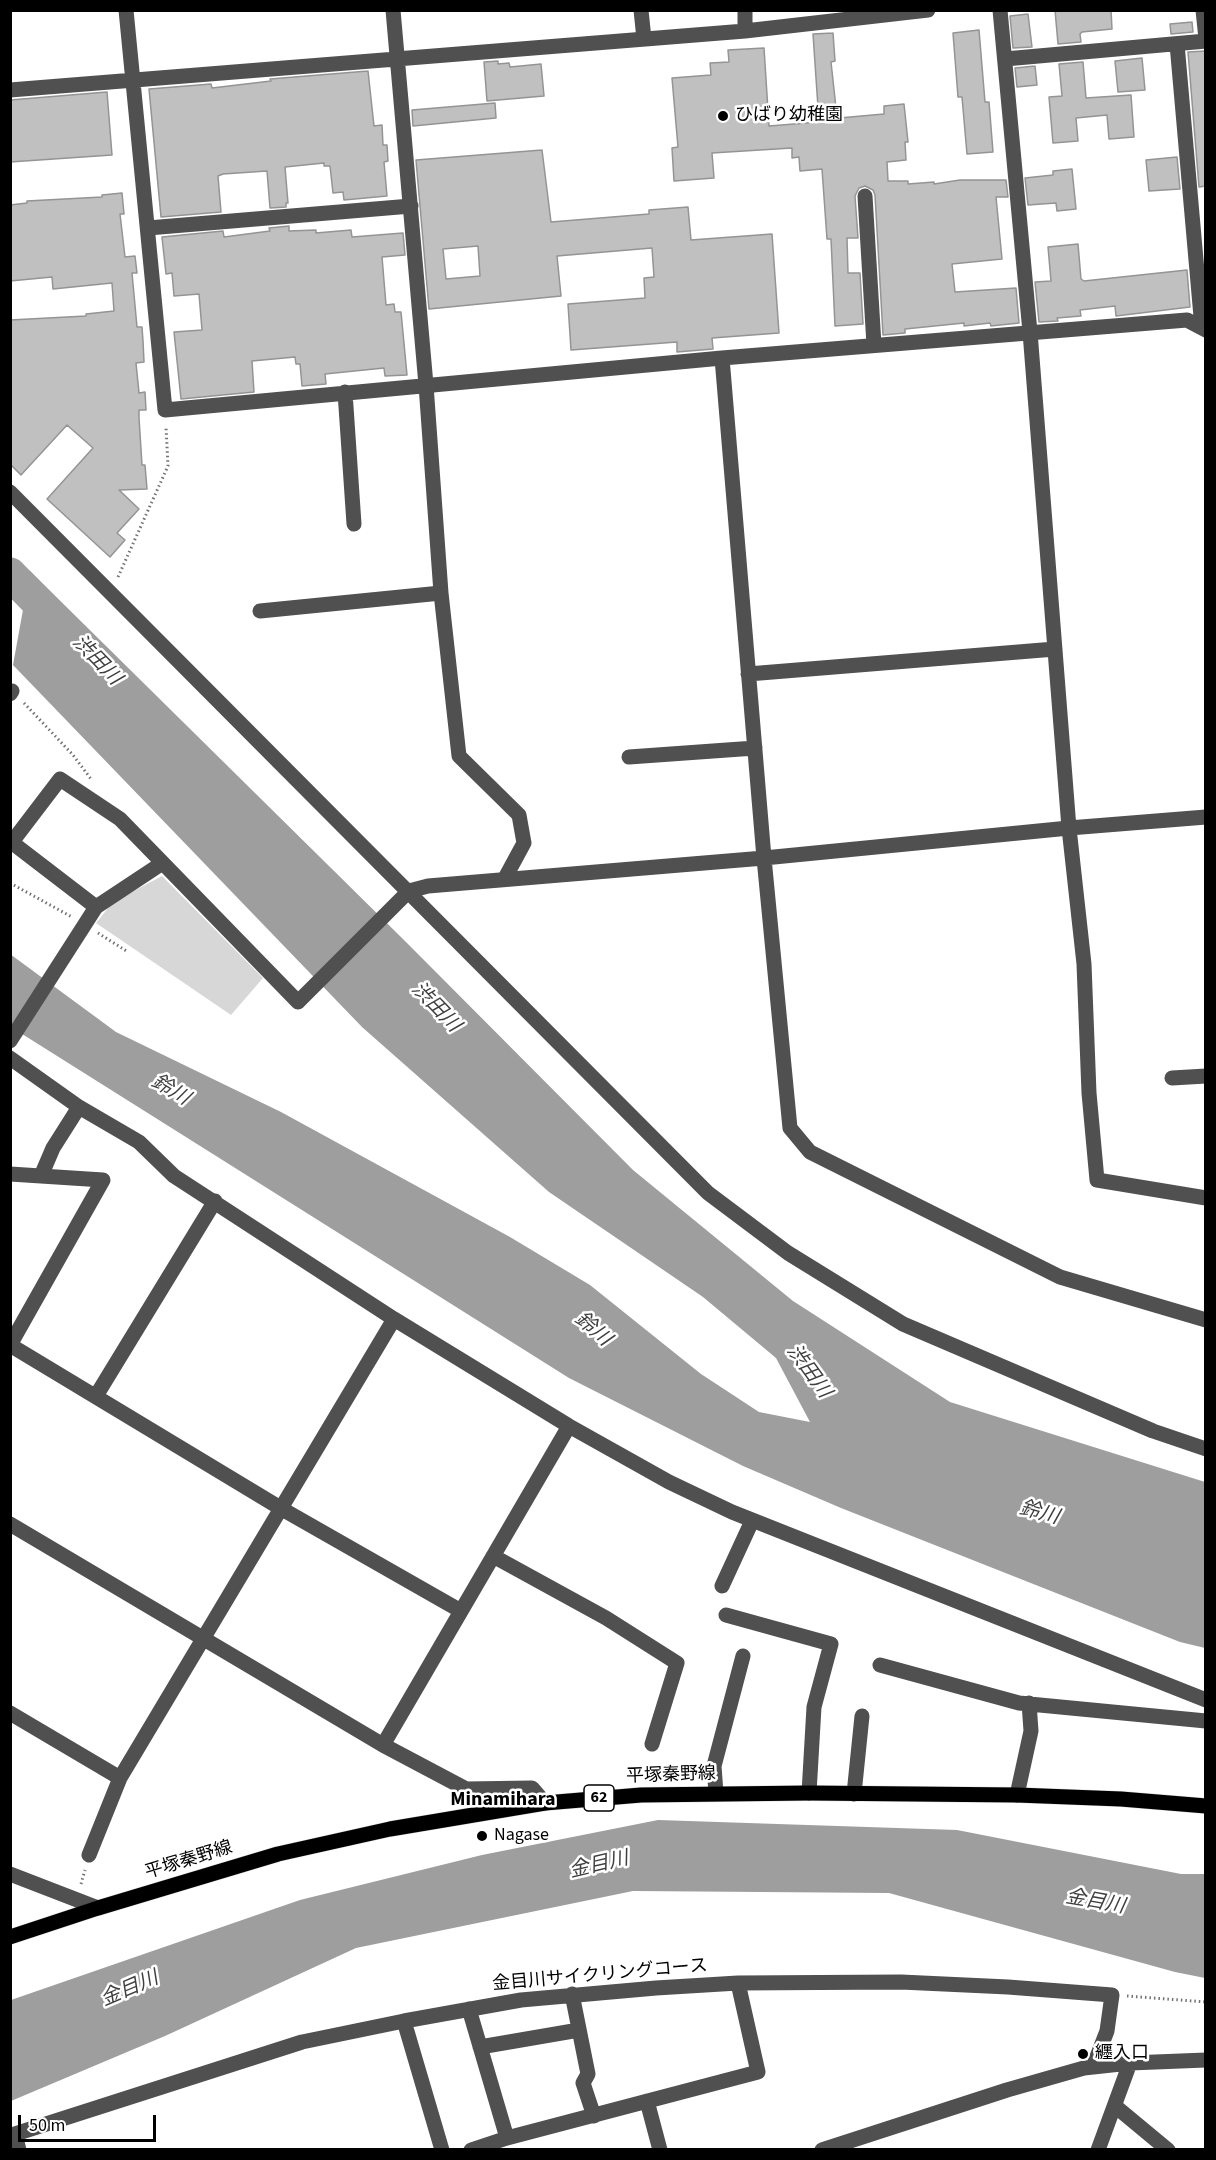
<!DOCTYPE html>
<meta charset="utf-8">
<style>
body{margin:0}
#map{position:relative;width:1216px;height:2160px;overflow:hidden;background:#fff;font-family:"Source Sans 3",sans-serif}
canvas{display:block}
.frame{position:absolute;inset:0;border:12px solid #000;pointer-events:none}
.scale{position:absolute;left:18px;top:2115px;width:138px;height:27px;box-sizing:border-box;border:3px solid #000;border-top:0;padding-left:8px;font-size:18px;line-height:21px;white-space:nowrap;color:#000;-webkit-text-stroke:4px #fff;paint-order:stroke}
</style>
<div id="map">
<canvas width="1216" height="2160"></canvas>
<div class="frame"></div>
<div class="scale">50 m</div>
</div>
<script>
const context = document.querySelector('canvas').getContext('2d');
context.lineJoin = 'round';
function fillPath(path, color) {
  context.fillStyle = color;
  context.fill(path, 'evenodd');
}
function shape(rows) {
  const path = new Path2D();
  for (const r of rows) {
    path.moveTo(r[0], r[1]);
    for (let i = 2; i < r.length; i += 2) path.lineTo(r[i], r[i + 1]);
  }
  return path;
}
function stroke(path, color, width, dash) {
  context.strokeStyle = color;
  context.lineWidth = width;
  context.lineCap = dash ? 'butt' : 'round';
  context.setLineDash(dash || []);
  context.stroke(path);
}
function write(font, color, halo, rows, align = 'center') {
  context.font = font + ' "Source Sans 3","Noto Sans JP",sans-serif';
  context.lineWidth = 5;
  context.setLineDash([]);
  context.textBaseline = 'middle';
  context.strokeStyle = halo;
  context.fillStyle = color;
  for (const [text, x, y, turn = 0] of rows) {
    context.save();
    context.translate(x, y);
    context.rotate((+turn || 0) * Math.PI / 180);
    context.textAlign = isNaN(turn) ? turn : align;
    if (halo) context.strokeText(text, 0, 0);
    context.fillText(text, 0, 0);
    context.restore();
  }
}
fillPath(shape([
 [162,876,263,978,231,1015,96,923,113,902]
]), '#d7d7d7');
fillPath(shape([
 [30,571,406,942,633,1170,793,1301,950,1402,1205,1482,1205,1648,1180,1642,841,1508,743,1466,569,1378,11,1027,10,954,116,1032,281,1112,510,1237,590,1285,701,1374,759,1412,810,1422,776,1358,703,1297,549,1192,362,1027,13,665],
 [658,1820,957,1830,1181,1874,1205,1874,1205,1978,1175,1972,889,1893,633,1891,356,1948,165,2036,11,2101,11,2000,300,1900,482,1855]
]), '#9e9e9e');
stroke(shape([
 [10,574,57,622]
]), '#9e9e9e', 33);
const building = shape([
 [1055,10,1111,10,1112,29,1082,32,1080,34,1081,42,1058,44,1055,10],
 [1028,14,1032,47,1013,48,1010,16,1028,14],
 [1192,22,1193,32,1171,34,1170,24,1192,22],
 [979,30,985,102,989,102,993,152,967,154,962,97,958,97,953,33,979,30],
 [833,33,835,61,831,62,836,108,838,108,839,118,884,114,884,106,904,104,908,142,905,142,906,160,887,162,888,181,908,181,908,184,934,182,934,184,960,180,1006,180,1008,197,996,197,1002,259,952,264,955,292,1016,288,1019,323,991,326,990,323,964,326,964,323,905,329,905,333,883,335,875,195,873,190,865,186,859,188,855,196,858,238,847,238,848,273,860,273,863,324,835,326,831,239,827,239,822,169,800,171,799,157,792,158,792,148,712,153,714,178,674,181,672,148,678,147,672,78,711,75,710,63,729,62,728,50,764,48,769,126,819,122,813,34,833,33],
 [1206,51,1206,186,1199,187,1188,52,1206,51],
 [1142,58,1145,90,1118,92,1115,61,1142,58],
 [498,61,498,64,509,63,510,67,541,64,544,96,487,101,484,62,498,61],
 [1083,62,1086,98,1131,95,1134,137,1109,139,1107,115,1076,118,1078,141,1053,143,1049,97,1062,96,1059,64,1083,62],
 [1035,66,1037,85,1017,87,1015,68,1035,66],
 [368,71,374,126,382,125,383,145,387,145,388,161,384,162,387,196,344,200,343,192,333,193,330,166,324,166,324,163,285,167,288,203,286,203,286,207,270,208,267,171,223,174,218,176,221,212,161,217,149,89,211,84,212,88,271,81,270,79,368,71],
 [107,92,112,155,10,162,10,100,107,92],
 [495,103,496,118,413,126,412,110,495,103],
 [542,150,551,222,649,214,649,210,688,207,691,240,772,234,779,333,712,338,713,349,677,352,677,342,571,350,568,304,645,298,644,278,654,277,652,248,557,256,561,296,429,309,416,160,542,150],
 [478,246,480,276,446,279,443,249,478,246],
 [1177,157,1180,189,1149,191,1146,160,1177,157],
 [1072,169,1076,209,1057,211,1056,203,1028,205,1025,178,1053,175,1053,171,1072,169],
 [122,193,124,214,120,214,125,257,135,256,137,273,132,273,137,327,142,327,143,341,144,362,136,363,139,393,145,392,146,410,139,410,139,418,142,465,145,465,147,489,119,490,139,509,117,533,125,540,110,557,47,499,93,448,67,425,21,475,10,464,10,320,86,316,86,314,114,311,112,283,53,289,52,277,10,281,10,205,27,203,27,201,102,197,102,195,122,193],
 [289,226,289,231,316,230,316,233,351,230,352,237,403,233,405,255,382,257,386,305,394,304,395,312,401,312,407,375,385,376,384,368,325,374,326,384,302,386,300,364,296,364,295,357,252,361,254,392,181,399,174,332,202,330,199,294,174,296,172,273,166,274,162,237,223,231,224,237,270,231,269,228,289,226],
 [1078,244,1081,279,1084,281,1187,270,1190,307,1116,316,1115,306,1080,310,1081,316,1057,318,1058,321,1039,322,1035,282,1051,281,1048,247,1078,244]
]);
fillPath(building, '#c0c0c0');
stroke(building, '#949494', 1.5);
const major = shape([
 [10,1937,98,1908,278,1854,390,1829,545,1803,641,1795,809,1793,1017,1795,1121,1799,1206,1806]
]);
stroke(major, '#dbdbdb', 16);
stroke(shape([
 [118,577,168,466,166,427],
 [24,703,73,755,91,779],
 [10,883,72,917],
 [98,933,128,952],
 [81,1884,85,1870],
 [1127,1996,1206,2002]
]), '#727272', 3, [1.5, 3]);
stroke(shape([
 [126,10,165,410,722,358,1187,320,1206,330],
 [393,10,426,385,441,593,459,756,519,815,524,843,505,878],
 [641,10,644,39],
 [745,10,745,31],
 [1000,10,1030,332,1069,828,1084,964,1089,1093,1097,1180,1206,1198],
 [1203,10,1206,39],
 [1177,44,1202,328],
 [1005,59,1206,41],
 [10,90,745,31,928,10],
 [865,196,874,345],
 [148,228,411,206],
 [722,358,764,858,790,1128,810,1152,1060,1277,1206,1320],
 [345,392,354,524],
 [10,492,708,1193,788,1253,903,1324,1153,1431,1206,1449],
 [260,611,441,593],
 [748,674,1055,649],
 [10,694,12,691],
 [629,757,755,748],
 [10,841,96,907],
 [12,842,60,779,120,819,298,1002,409,891,428,886,764,858,1069,828,1206,817],
 [10,1041,96,907,161,864],
 [10,1058,79,1107,139,1142,174,1176,394,1319,569,1426,669,1482,732,1512,1206,1700],
 [1172,1078,1206,1076],
 [10,1174,103,1180,10,1345],
 [41,1176,53,1148,79,1107],
 [10,1345,282,1509,461,1611],
 [96,1396,215,1201],
 [10,1524,383,1745,466,1789,532,1788,545,1803],
 [493,1556,606,1618,677,1663,652,1744],
 [722,1586,752,1521],
 [726,1615,831,1644,814,1707,809,1793],
 [880,1665,1019,1703,1206,1721],
 [10,1713,120,1778],
 [383,1745,569,1426],
 [716,1793,714,1766,743,1656],
 [854,1794,862,1716],
 [1017,1795,1031,1731,1029,1703],
 [89,1855,120,1778,394,1319],
 [10,1874,98,1908],
 [572,1994,588,2074,583,2083,594,2116],
 [469,2009,507,2138],
 [404,2021,442,2150],
 [480,2047,579,2030],
 [647,2101,660,2150],
 [1115,2106,1168,2150],
 [19,2150,15,2134,302,2042,404,2021,521,2000,656,1988,738,1983,901,1982,1008,1987,1112,1995,1107,2031,1093,2067],
 [471,2150,507,2138,758,2072,738,1983],
 [822,2150,1007,2090,1084,2068,1130,2063,1206,2060],
 [1098,2150,1130,2063]
]), '#505050', 15);
stroke(major, '#000', 15);
for (const [x, y, r, color] of [
 [723,116,6,"#000"],
 [482,1836,6,"#000"],
 [1083,2054,6,"#000"]
]) {
  const dot = new Path2D();
  dot.arc(x, y, r, 0, 2 * Math.PI);
  context.fillStyle = color;
  context.fill(dot);
  stroke(dot, '#fff', 2);
}
for (const [x, y, w] of [
 [599,1798,30]
]) {
  const box = new Path2D();
  box.roundRect(x - w / 2, y - 13, w, 26, 4.5);
  context.fillStyle = '#fff';
  context.fill(box);
  stroke(box, '#000', 1.5);
}
write('bold 16px', '#000', null, [
 ["62",599,1798]
]);
write('18px', '#000', '#fff', [
 ["ひばり幼稚園",735,116],
 ["Nagase",494,1836],
 ["纒入口",1095,2054]
], 'left');
write('18px', '#000', '#fff', [
 ["平塚秦野線",671,1776,-2],
 ["平塚秦野線",189,1861,-17],
 ["金目川サイクリングコース",600,1976,-5]
]);
write('italic 20px', '#3f3f3f', '#fff', [
 ["渋田川",96,661,46],
 ["渋田川",435,1008,46],
 ["鈴川",170,1091,31],
 ["鈴川",592,1330,41],
 ["渋田川",808,1372,54],
 ["鈴川",1039,1514,15],
 ["金目川",599,1866,-13],
 ["金目川",1095,1903,10],
 ["金目川",130,1990,-23]
]);
write('bold 20px', '#000', '#fff', [
 ["Minamihara",503,1801]
]);
</script>
